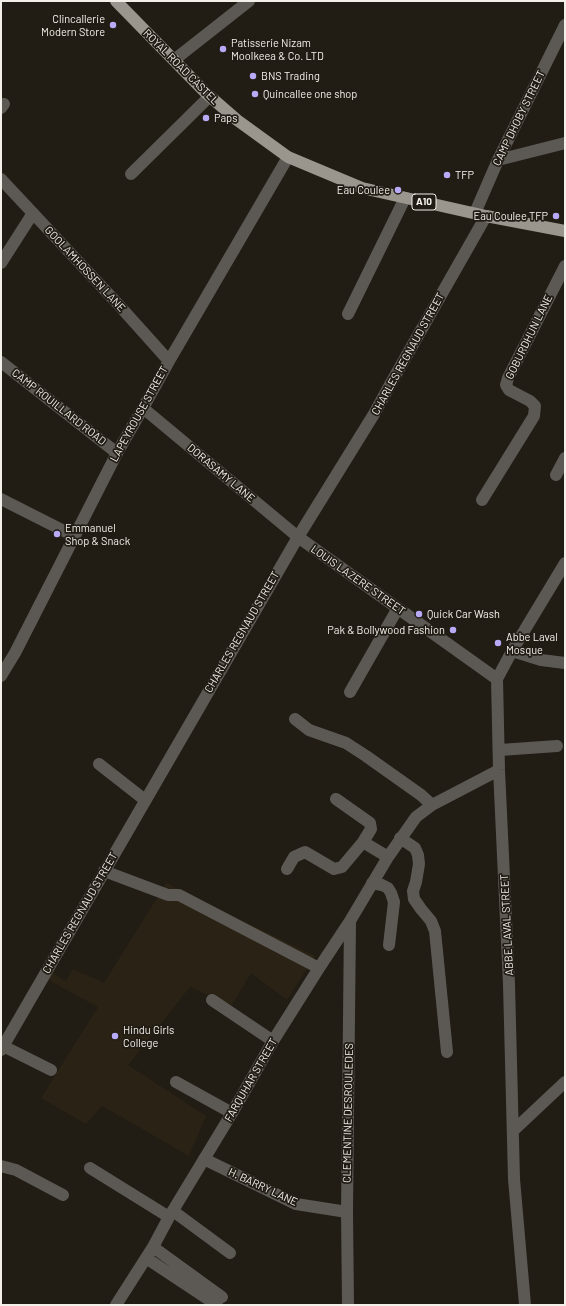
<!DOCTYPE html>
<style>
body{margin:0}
#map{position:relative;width:566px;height:1306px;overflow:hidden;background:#211c14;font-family:Barlow,sans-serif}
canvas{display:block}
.frame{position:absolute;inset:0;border:2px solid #f3f0ea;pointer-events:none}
</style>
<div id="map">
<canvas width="566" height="1306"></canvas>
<div class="frame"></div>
</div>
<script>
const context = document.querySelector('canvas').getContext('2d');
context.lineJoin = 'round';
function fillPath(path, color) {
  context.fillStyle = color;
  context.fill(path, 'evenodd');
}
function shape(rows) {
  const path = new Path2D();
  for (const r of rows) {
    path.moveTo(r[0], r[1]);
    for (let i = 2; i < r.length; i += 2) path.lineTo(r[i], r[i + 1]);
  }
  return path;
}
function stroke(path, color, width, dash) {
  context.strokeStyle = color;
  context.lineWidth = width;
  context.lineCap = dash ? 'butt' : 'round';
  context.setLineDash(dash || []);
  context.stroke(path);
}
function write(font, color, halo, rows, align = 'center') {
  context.font = font + ' Barlow,sans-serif';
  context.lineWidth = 3.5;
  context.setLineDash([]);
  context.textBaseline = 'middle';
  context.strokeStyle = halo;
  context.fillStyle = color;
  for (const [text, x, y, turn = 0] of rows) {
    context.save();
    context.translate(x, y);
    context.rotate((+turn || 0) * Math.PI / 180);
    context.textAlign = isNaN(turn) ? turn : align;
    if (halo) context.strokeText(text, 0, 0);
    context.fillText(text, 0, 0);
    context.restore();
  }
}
fillPath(shape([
 [166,883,315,956,287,1000,251,973,232,1005,190,987,128,1065,206,1116,189,1156,102,1106,86,1124,41,1098,98,1007,43,977,48,970,66,981,73,969,104,983]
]), '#2a2315');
stroke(shape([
 [174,60,249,1],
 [1,108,4,104],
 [498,160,565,143],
 [131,174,210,96],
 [1,179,117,303,169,361],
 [475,213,498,160,565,25],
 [1,263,33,213],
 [348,314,405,198],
 [1,362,117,453],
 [143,408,298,537,497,679],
 [556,475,565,458],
 [1,499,74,536],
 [482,500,534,416,535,406,530,401,509,390,506,385,508,378,565,266],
 [512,651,541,660,565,663],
 [1,676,15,653,117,453,143,408,169,361,288,157],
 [350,692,398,608],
 [295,719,309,730,346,743,366,756,421,795,432,805],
 [500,750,557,746],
 [99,764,145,800],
 [336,799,370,823,371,829,363,842],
 [400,838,415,848,418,855,419,864,416,882,413,891,414,899,421,909,431,921,435,931,447,1052],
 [287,869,294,857,305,852,334,869,342,867,363,842,388,857],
 [104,871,168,895,179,895,319,968],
 [372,883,382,885,388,888,391,893,394,902,389,945],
 [212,1000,273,1041],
 [3,1046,51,1070],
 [1,1050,298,537,374,414,391,383,486,216],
 [176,1082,232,1113],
 [514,1130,565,1082],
 [204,1159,296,1204,347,1212],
 [1,1166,16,1170,63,1195],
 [90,1168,169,1217],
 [173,1211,230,1253],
 [153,1247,222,1297],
 [146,1258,217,1305],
 [116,1305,153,1247,169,1217,232,1113,273,1041,319,968,350,921,388,857,416,817,432,805,499,770],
 [348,1305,347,1212,350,921],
 [525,1305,514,1179,509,984,499,770,497,679,512,651,565,563]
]), '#5c5955', 12);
stroke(shape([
 [116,1,206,93,237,120,288,157,362,188,486,216,565,231]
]), '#9b968d', 12);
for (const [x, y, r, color] of [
 [113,25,4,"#b9aaf7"],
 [223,49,4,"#b9aaf7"],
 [253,76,4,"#b9aaf7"],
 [255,94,4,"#b9aaf7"],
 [206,118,4,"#b9aaf7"],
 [447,175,4,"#b9aaf7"],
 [398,190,4,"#b9aaf7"],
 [556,216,4,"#b9aaf7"],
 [57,534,4,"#b9aaf7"],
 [419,614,4,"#b9aaf7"],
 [453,630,4,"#b9aaf7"],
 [498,643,4,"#b9aaf7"],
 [115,1036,4,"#b9aaf7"]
]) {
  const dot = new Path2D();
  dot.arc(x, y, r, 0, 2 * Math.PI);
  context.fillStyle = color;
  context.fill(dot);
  stroke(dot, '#211c14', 1.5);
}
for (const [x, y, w] of [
 [424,202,24]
]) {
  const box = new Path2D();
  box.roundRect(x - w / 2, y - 8, w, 16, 3);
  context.fillStyle = '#211c14';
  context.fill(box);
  stroke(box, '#f3f0ea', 1);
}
write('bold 10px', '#f3f0ea', null, [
 ["A10",424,202]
]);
write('11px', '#f3f0ea', '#211c14', [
 ["Clincallerie",105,19,"right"],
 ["Modern Store",105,32,"right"],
 ["Patisserie Nizam",231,43],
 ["Moolkeea & Co. LTD",231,56],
 ["BNS Trading",261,76],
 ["Quincallee one shop",263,94],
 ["Paps",214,118],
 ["TFP",455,175],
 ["Eau Coulee",390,190,"right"],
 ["Eau Coulee TFP",548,216,"right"],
 ["Emmanuel",65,528],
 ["Shop & Snack",65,541],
 ["Quick Car Wash",427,614],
 ["Pak & Bollywood Fashion",445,630,"right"],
 ["Abbe Laval",506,637],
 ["Mosque",506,650],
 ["Hindu Girls",123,1030],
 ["College",123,1043]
], 'left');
write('11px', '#f3f0ea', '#211c14', [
 ["ROYAL ROAD CASTEL",181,67,45],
 ["CAMP DHOBY STREET",519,118,-64],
 ["GOOLAMHOSSEN LANE",85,269,47],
 ["GOBURDHUN LANE",529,337,-64],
 ["CHARLES REGNAUD STREET",408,354,-61],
 ["CAMP ROUILLARD ROAD",59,407,38],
 ["LAPEYROUSE STREET",139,414,-61],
 ["DORASAMY LANE",221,473,40],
 ["LOUIS LAZERE STREET",358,580,35],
 ["CHARLES REGNAUD STREET",242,632,-60],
 ["CHARLES REGNAUD STREET",80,913,-60],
 ["ABBE LAVAL STREET",507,925,-93],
 ["FARQUHAR STREET",251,1080,-60],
 ["CLEMENTINE DESROULEDES",348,1113,-89],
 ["H. BARRY LANE",263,1187,25]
]);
</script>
